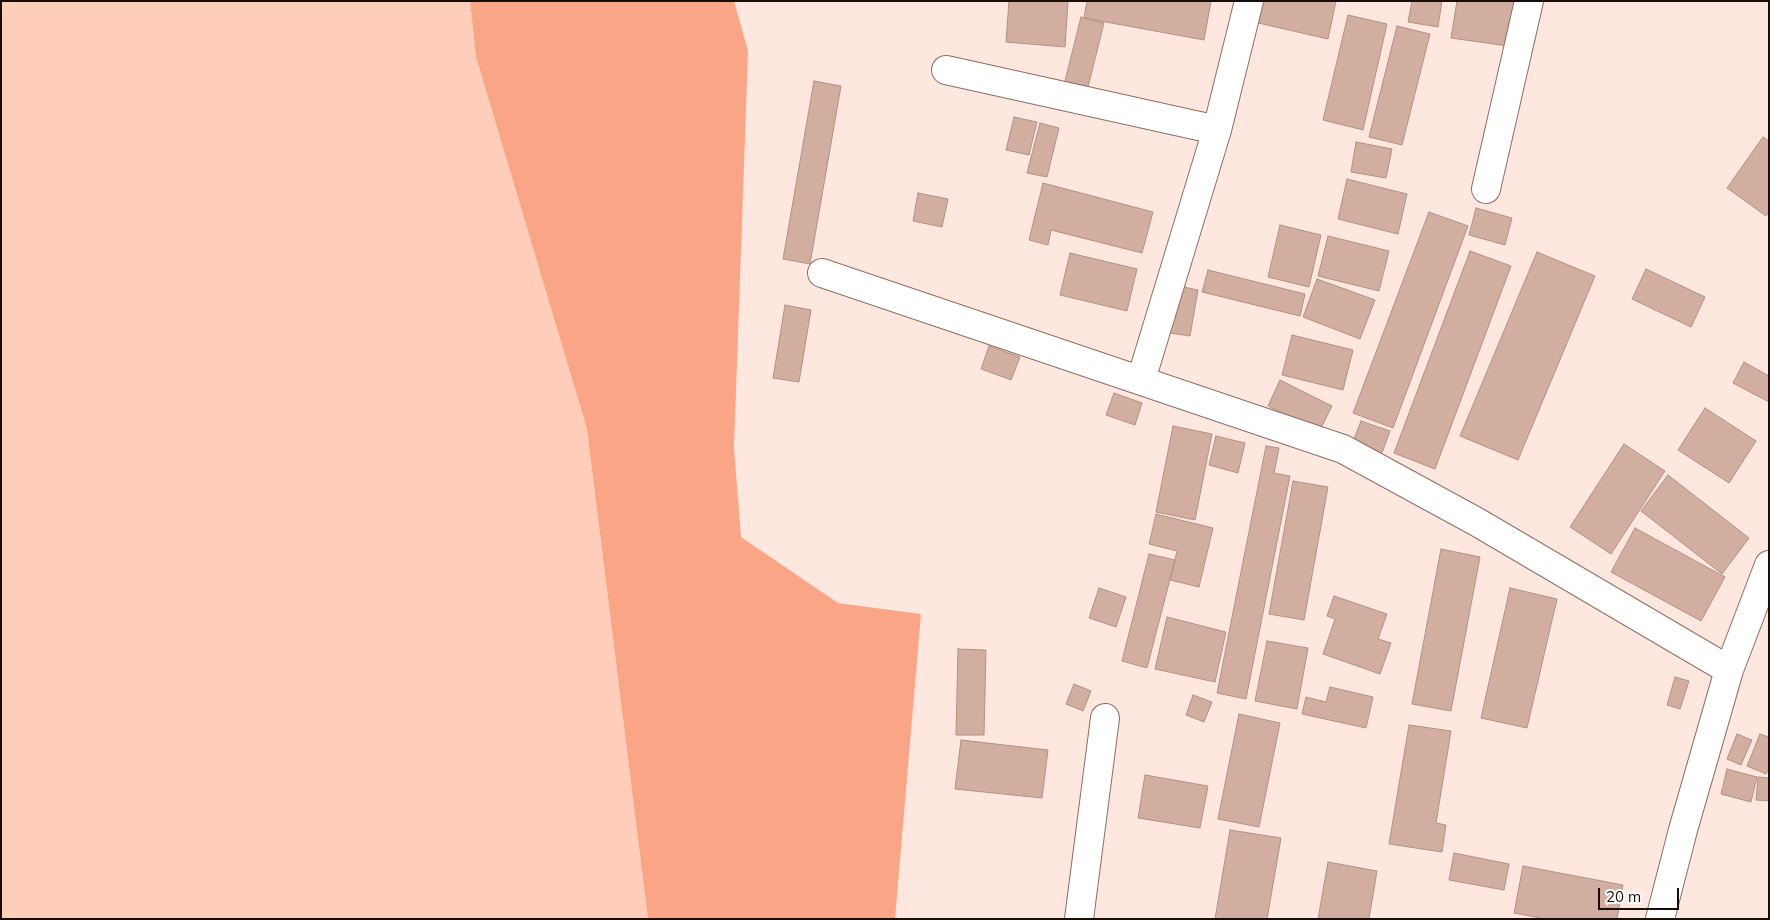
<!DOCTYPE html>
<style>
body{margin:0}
#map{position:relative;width:1770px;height:920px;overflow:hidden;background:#fde7de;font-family:Mulish,sans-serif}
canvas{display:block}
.frame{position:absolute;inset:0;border:2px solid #190d08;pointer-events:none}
.scale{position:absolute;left:1598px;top:888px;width:81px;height:22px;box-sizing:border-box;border:2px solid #190d08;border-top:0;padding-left:6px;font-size:15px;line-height:18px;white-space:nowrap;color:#190d08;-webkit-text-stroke:4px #f9f9f9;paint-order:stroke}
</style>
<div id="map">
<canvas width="1770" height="920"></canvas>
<div class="frame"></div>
<div class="scale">20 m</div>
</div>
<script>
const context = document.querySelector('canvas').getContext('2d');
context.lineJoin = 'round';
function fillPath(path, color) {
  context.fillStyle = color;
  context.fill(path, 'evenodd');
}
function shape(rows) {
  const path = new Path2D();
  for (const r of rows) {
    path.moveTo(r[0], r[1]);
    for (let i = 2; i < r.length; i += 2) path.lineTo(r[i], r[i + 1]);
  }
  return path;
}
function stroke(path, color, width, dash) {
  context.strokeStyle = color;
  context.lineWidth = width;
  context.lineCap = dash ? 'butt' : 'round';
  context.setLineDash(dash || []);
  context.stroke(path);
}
fillPath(shape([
 [1,1,470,1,476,58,587,429,648,919,1,919]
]), '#ffcebb');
fillPath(shape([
 [470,1,734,1,748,51,734,448,741,537,838,603,921,614,895,919,648,919,587,429,476,57]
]), '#faa686');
const building = shape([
 [1009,1,1068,1,1065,47,1006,42,1009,1],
 [1087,1,1211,1,1204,40,1084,18,1087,1],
 [1258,1,1336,1,1328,39,1254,22,1258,1],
 [1412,1,1442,1,1438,27,1408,22,1412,1],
 [1457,1,1515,1,1508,46,1451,38,1457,1],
 [1348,15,1387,24,1363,130,1323,120,1348,15],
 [1081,17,1104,23,1086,95,1063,89,1081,17],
 [1397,26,1430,34,1402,145,1369,137,1397,26],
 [814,81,841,86,810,264,783,259,814,81],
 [1014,117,1037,122,1029,155,1006,150,1014,117],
 [1040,123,1059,128,1047,177,1027,173,1040,123],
 [1763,137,1769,141,1769,212,1766,216,1727,188,1763,137],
 [1356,142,1392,149,1386,178,1351,172,1356,142],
 [1347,179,1407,194,1398,234,1338,219,1347,179],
 [1043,183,1153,212,1142,253,1051,230,1048,245,1029,240,1043,183],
 [918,193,948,199,942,227,913,221,918,193],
 [1476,208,1512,218,1505,245,1469,235,1476,208],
 [1429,212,1468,226,1393,428,1353,413,1429,212],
 [1280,225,1321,235,1309,287,1268,277,1280,225],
 [1328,236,1389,251,1379,291,1318,276,1328,236],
 [1470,251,1511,266,1435,469,1394,453,1470,251],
 [1537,252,1595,276,1518,460,1460,436,1537,252],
 [1070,253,1137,269,1127,311,1060,295,1070,253],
 [1646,269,1705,297,1691,327,1632,299,1646,269],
 [1208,270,1305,294,1300,316,1202,292,1208,270],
 [1317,279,1375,300,1360,339,1303,317,1317,279],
 [1179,286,1198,290,1190,336,1170,333,1179,286],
 [785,305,811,310,799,382,773,378,785,305],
 [1292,335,1353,350,1343,390,1282,375,1292,335],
 [989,346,1020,357,1011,380,981,369,989,346],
 [1744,362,1769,376,1769,402,1733,383,1744,362],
 [1280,380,1332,406,1319,432,1268,406,1280,380],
 [1114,393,1142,403,1135,425,1106,415,1114,393],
 [1705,408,1756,441,1729,483,1678,450,1705,408],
 [1361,421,1390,431,1380,458,1351,447,1361,421],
 [1173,426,1212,434,1195,520,1156,512,1173,426],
 [1216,436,1245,443,1238,473,1209,465,1216,436],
 [1624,444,1665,471,1611,554,1570,527,1624,444],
 [1266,446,1279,448,1274,473,1290,476,1246,699,1217,693,1266,446],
 [1668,475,1749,538,1722,574,1641,511,1668,475],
 [1293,481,1328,487,1304,620,1269,614,1293,481],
 [1156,514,1213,528,1199,587,1170,580,1177,551,1149,544,1156,514],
 [1635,528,1725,577,1701,621,1611,572,1635,528],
 [1441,549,1480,557,1451,711,1412,704,1441,549],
 [1149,554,1175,560,1147,668,1122,661,1149,554],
 [1099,588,1126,597,1116,627,1089,618,1099,588],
 [1510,588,1557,599,1527,728,1481,718,1510,588],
 [1334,596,1387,614,1378,639,1391,643,1380,674,1323,654,1335,619,1327,616,1334,596],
 [1167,617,1226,632,1215,682,1155,669,1167,617],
 [1267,641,1308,648,1297,709,1255,701,1267,641],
 [958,649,986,650,984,735,956,735,958,649],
 [1675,677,1689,681,1680,709,1667,705,1675,677],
 [1074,684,1091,691,1083,711,1066,704,1074,684],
 [1330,687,1373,697,1366,728,1302,714,1306,697,1326,702,1330,687],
 [1193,695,1212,702,1204,722,1186,715,1193,695],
 [1239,714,1280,723,1259,827,1218,819,1239,714],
 [1409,725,1451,731,1436,823,1446,825,1442,852,1389,844,1409,725],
 [1737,734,1752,740,1741,765,1727,759,1737,734],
 [1760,734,1769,737,1769,769,1766,774,1747,766,1760,734],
 [961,740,1048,750,1042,798,955,789,961,740],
 [1727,769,1757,777,1751,802,1721,794,1727,769],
 [1145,775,1208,786,1200,828,1138,818,1145,775],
 [1758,777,1769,778,1769,801,1756,800,1758,777],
 [1230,830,1281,838,1267,919,1215,919,1230,830],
 [1454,853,1509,864,1504,890,1449,880,1454,853],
 [1328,862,1377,871,1369,919,1318,919,1328,862],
 [1523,866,1623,885,1617,919,1545,919,1514,913,1523,866]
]);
fillPath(building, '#d2aea1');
stroke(building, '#b39183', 1);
const minor = shape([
 [946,70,1217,130],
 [1486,189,1529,1],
 [822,273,1343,449,1477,522,1729,670],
 [1141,380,1217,130,1249,1],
 [1079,919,1105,718],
 [1660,919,1683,830,1729,670,1769,565]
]);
stroke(minor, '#8e6e61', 30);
stroke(minor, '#fff', 28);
</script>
